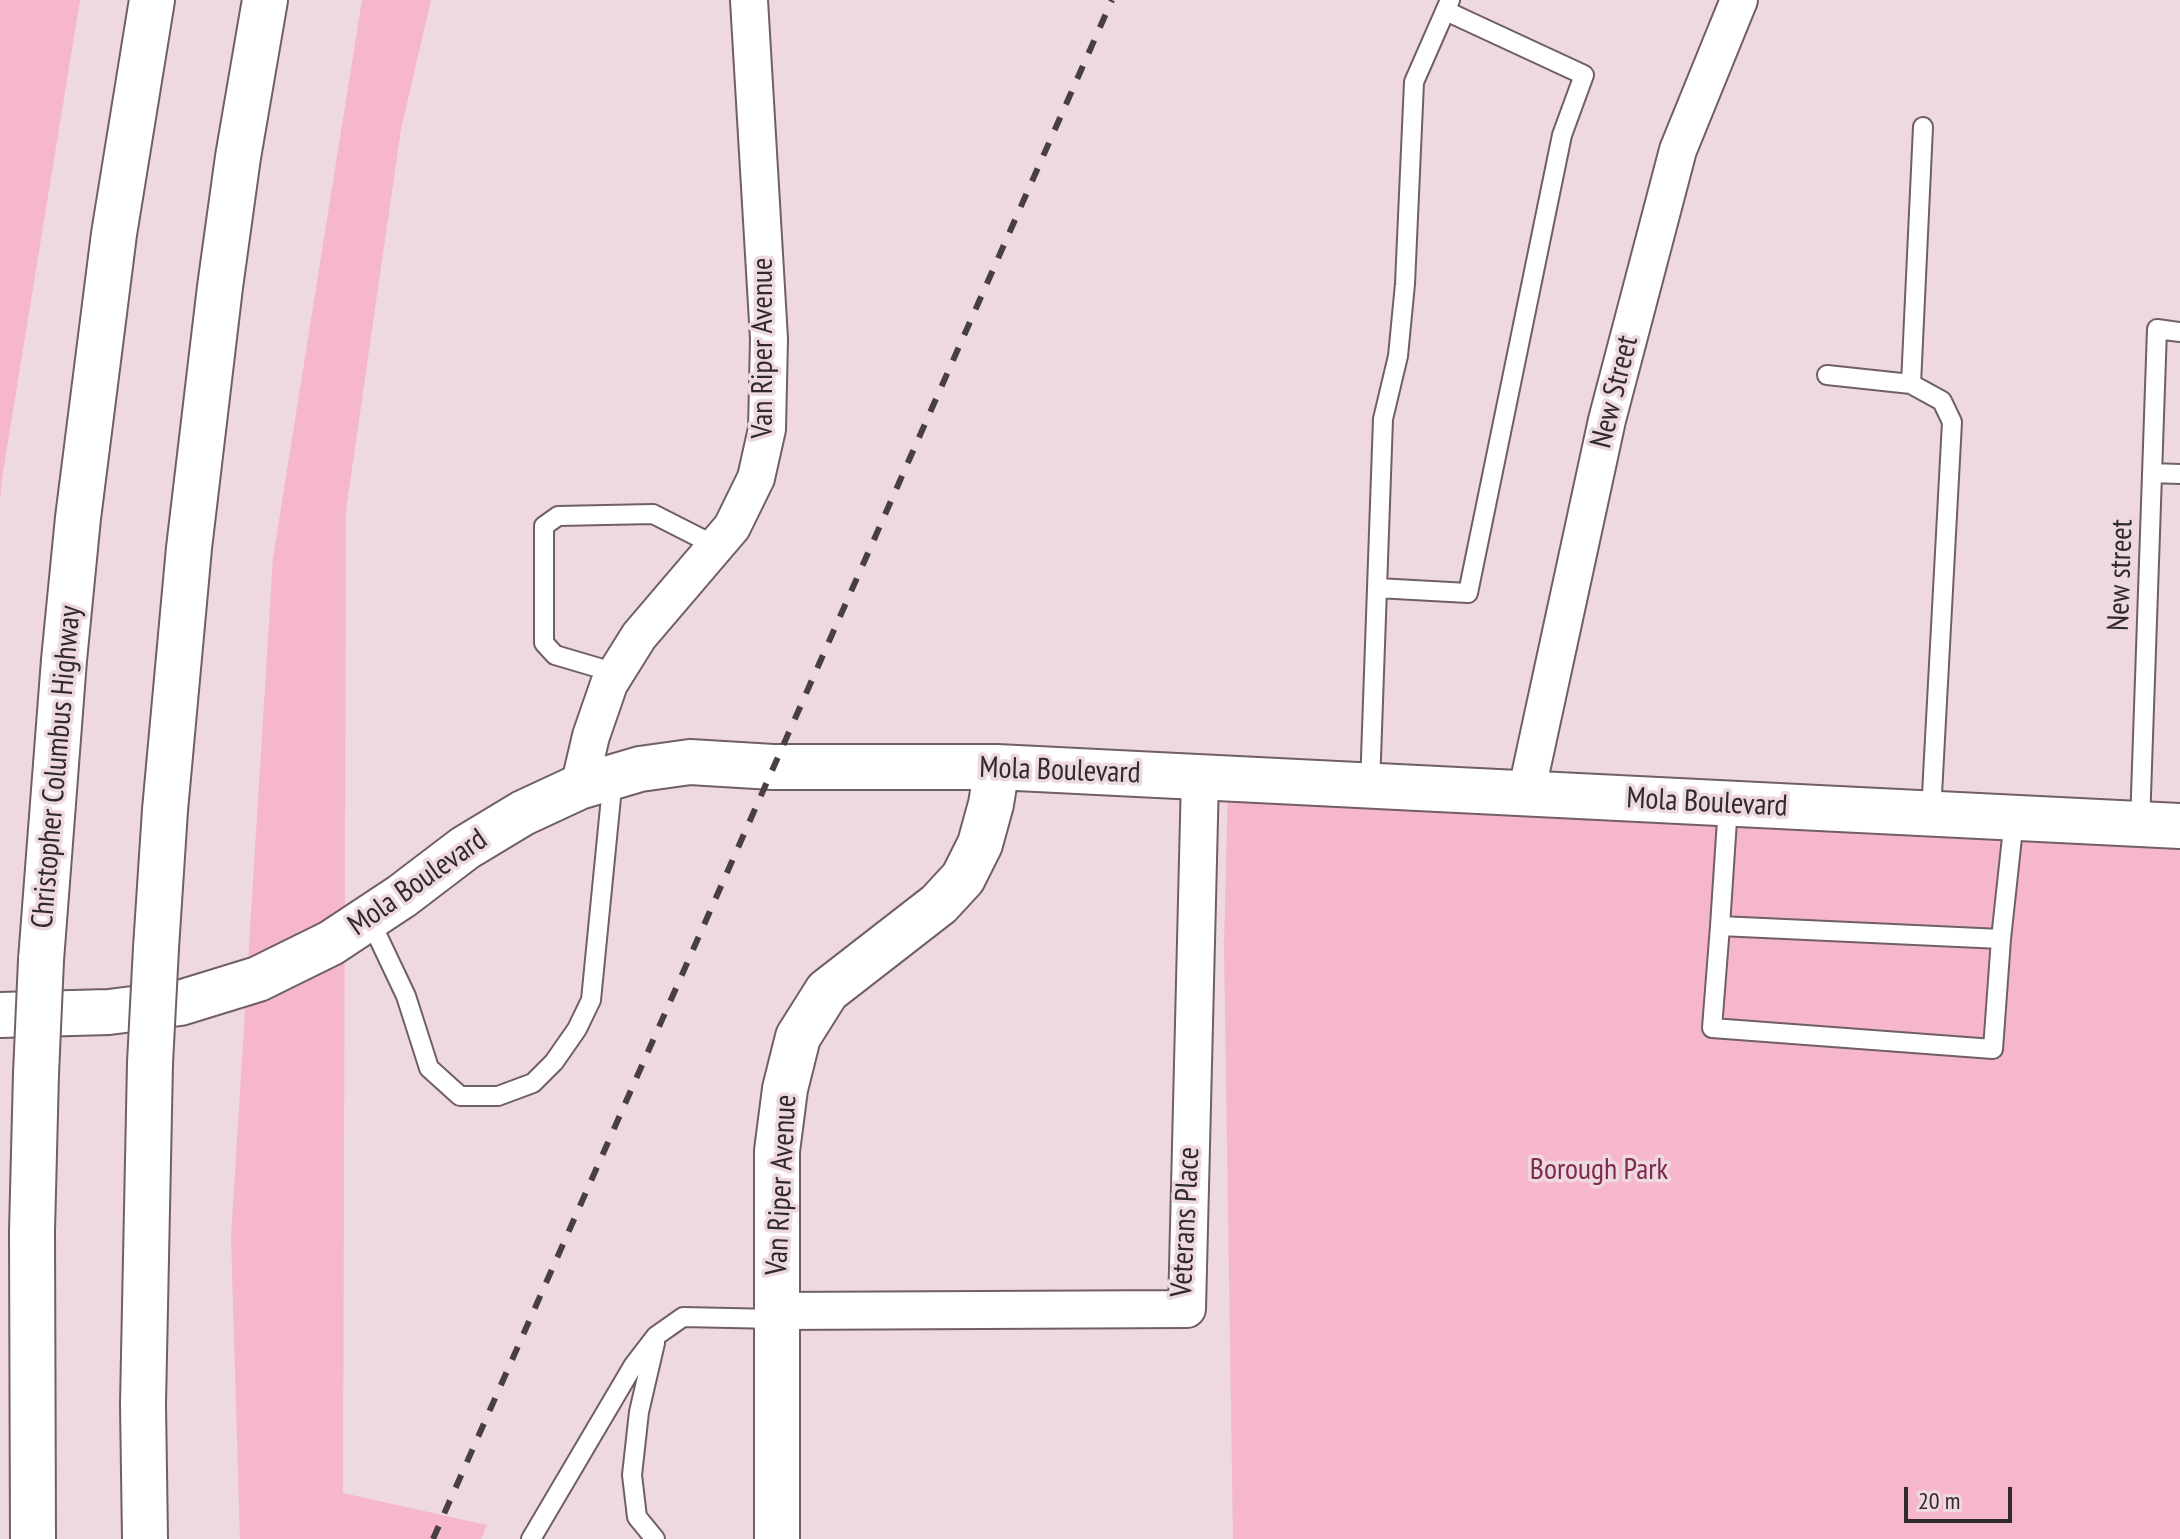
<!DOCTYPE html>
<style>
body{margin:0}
#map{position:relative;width:2180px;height:1539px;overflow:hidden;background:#edd9df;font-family:"PT Sans Narrow",sans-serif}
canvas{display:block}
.scale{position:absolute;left:1904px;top:1487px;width:108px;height:36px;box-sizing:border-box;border:4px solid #312a2c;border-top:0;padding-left:10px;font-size:24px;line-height:28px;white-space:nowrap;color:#312a2c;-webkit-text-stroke:6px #edd9df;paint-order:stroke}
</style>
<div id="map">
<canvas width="2180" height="1539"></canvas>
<div class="scale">20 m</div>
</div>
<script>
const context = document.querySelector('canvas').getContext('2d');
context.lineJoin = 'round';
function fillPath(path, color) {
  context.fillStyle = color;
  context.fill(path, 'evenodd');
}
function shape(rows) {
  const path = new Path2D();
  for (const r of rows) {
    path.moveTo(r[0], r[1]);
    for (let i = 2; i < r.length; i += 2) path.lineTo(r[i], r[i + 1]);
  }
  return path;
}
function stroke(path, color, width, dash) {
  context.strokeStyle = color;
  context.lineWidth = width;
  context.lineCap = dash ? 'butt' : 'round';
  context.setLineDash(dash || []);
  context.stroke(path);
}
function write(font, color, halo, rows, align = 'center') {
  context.font = font + ' "PT Sans Narrow",sans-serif';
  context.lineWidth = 7;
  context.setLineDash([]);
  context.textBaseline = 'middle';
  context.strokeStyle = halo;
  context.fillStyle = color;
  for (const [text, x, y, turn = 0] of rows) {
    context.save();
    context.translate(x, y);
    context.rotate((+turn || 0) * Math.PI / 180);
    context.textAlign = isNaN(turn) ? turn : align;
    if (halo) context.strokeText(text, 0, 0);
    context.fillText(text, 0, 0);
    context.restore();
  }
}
fillPath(shape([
 [0,0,80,0,2,478,0,499],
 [362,0,431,0,401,129,346,510,343,1493,487,1525,481,1539,240,1539,231,1237,273,558],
 [1228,783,2180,829,2180,1539,1233,1539,1224,946]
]), '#f6b6cb');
const lane = shape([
 [1827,375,1911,384,1942,401,1952,422,1931,813],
 [1911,384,1923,127],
 [2152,473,2180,474],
 [1377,588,1468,593,1562,135,1584,75,1446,11],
 [616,673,555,655,544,643,544,526,558,516,653,514,716,546],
 [1370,786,1383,419,1398,356,1405,284,1414,82,1450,0],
 [1728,805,1720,926,2001,939,2014,819],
 [2140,824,2157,329,2180,332],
 [369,918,406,996,429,1068,460,1096,498,1096,533,1083,554,1062,577,1029,591,1000,613,777],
 [1720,926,1712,1028,1993,1049,2001,939],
 [655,1343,639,1412,632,1475,637,1517,655,1539],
 [531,1539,633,1366,656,1336,683,1317,776,1319]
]);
const street = shape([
 [579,787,591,736,609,684,639,636,732,527,756,478,767,429,769,339,749,0],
 [1526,794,1607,420,1678,150,1739,0],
 [776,1311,1187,1309,1200,778]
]);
const secondary = shape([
 [0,1015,109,1012,180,1003,258,979,331,943,402,896,465,848,523,813,579,787,640,769,690,762,773,767,997,767,2180,826],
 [777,1539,777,1151,785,1089,798,1037,827,991,939,904,963,878,980,844,991,804,997,767]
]);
const highway = shape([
 [156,948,165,810,189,548,220,287,238,157,265,0],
 [41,960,64,660,78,518,114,234,152,0],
 [33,1539,32,1231,36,1074],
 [145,1539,143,1404,150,1063]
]);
stroke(lane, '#705f65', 22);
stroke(street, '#705f65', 40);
stroke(secondary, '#705f65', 48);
stroke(highway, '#705f65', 48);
stroke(lane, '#fff', 18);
stroke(street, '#fff', 36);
stroke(secondary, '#fff', 44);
stroke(highway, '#fff', 44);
stroke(shape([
 [433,1539,1112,0]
]), '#483f42', 6, [14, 14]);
const highwayBridge = shape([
 [150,1063,156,948],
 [36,1074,41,960]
]);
stroke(highwayBridge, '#705f65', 48, []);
stroke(highwayBridge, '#fff', 44);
write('30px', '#312a2c', '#edd9df', [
 ["Van Riper Avenue",763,348,-90],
 ["New Street",1615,392,-76],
 ["New street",2121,575,-88],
 ["Christopher Columbus Highway",57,767,-85],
 ["Mola Boulevard",1060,771,2],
 ["Mola Boulevard",1707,803,3],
 ["Mola Boulevard",418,883,-35],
 ["Van Riper Avenue",782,1185,-87],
 ["Veterans Place",1186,1222,-87]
]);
write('30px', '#7f294f', '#edd9df', [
 ["Borough Park",1599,1170]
]);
</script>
